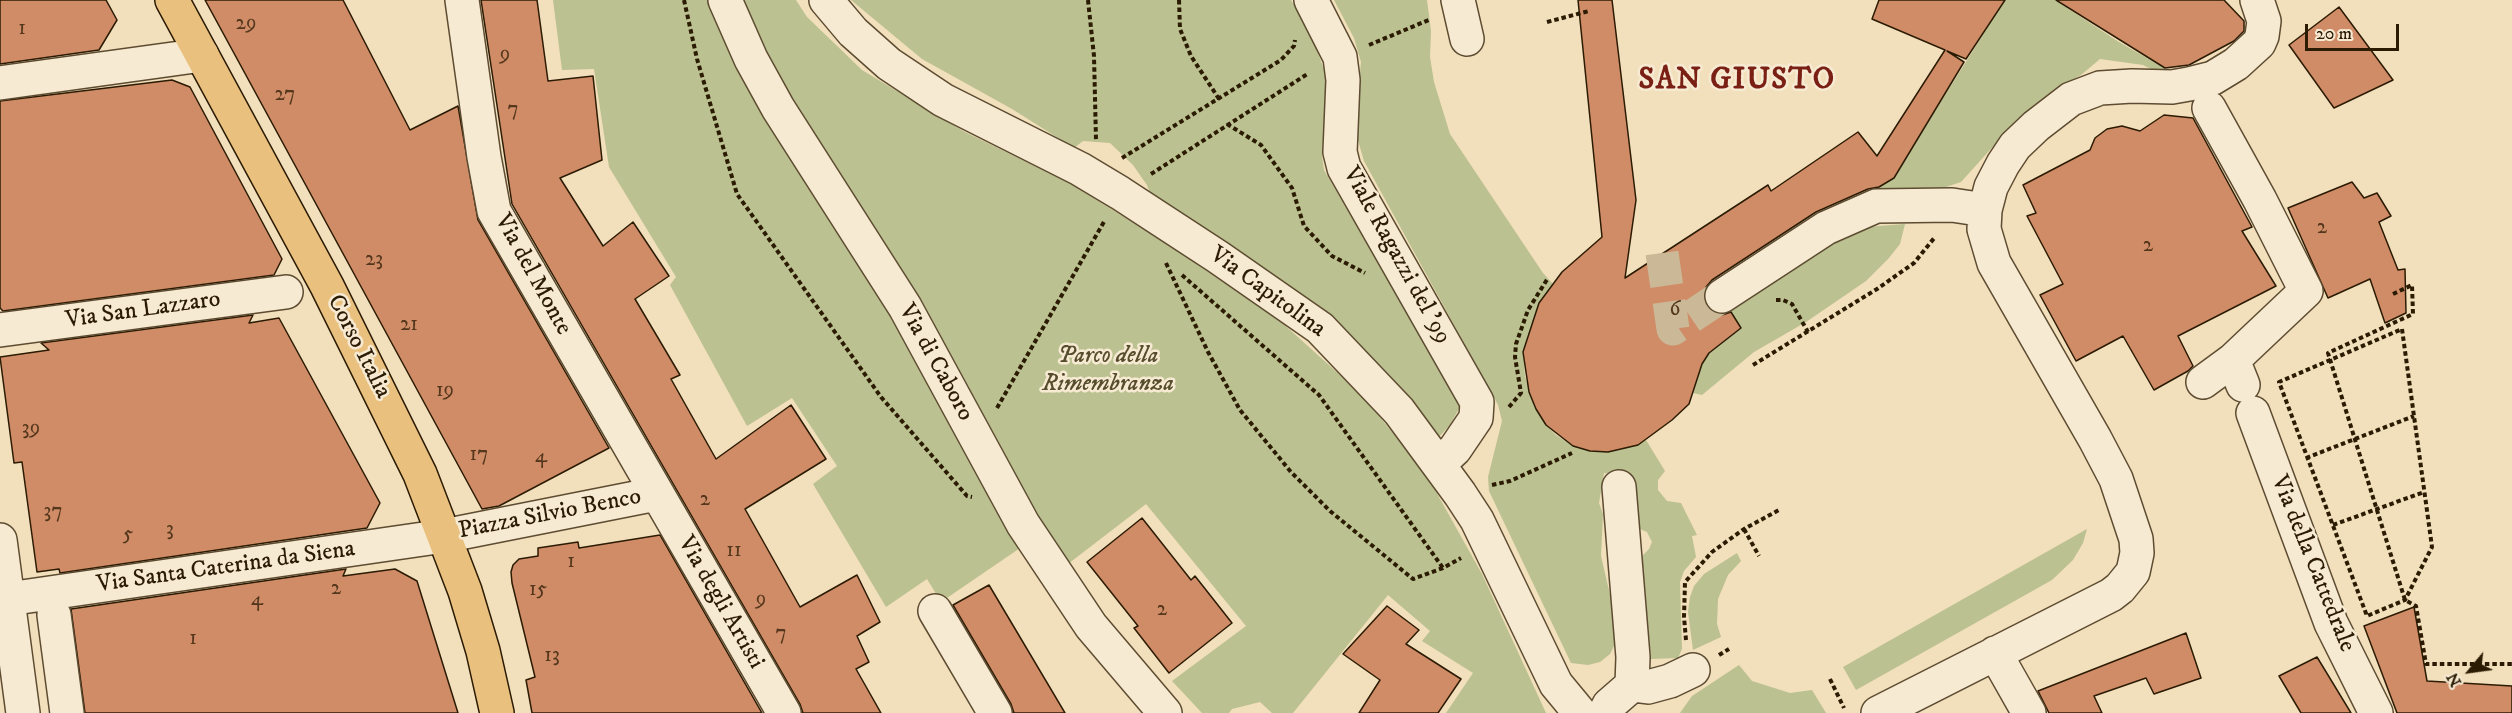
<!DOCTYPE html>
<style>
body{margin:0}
#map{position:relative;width:2512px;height:713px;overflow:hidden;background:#f2dfbb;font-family:"IM FELL DW Pica",serif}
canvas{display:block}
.north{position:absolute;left:2440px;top:641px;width:60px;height:60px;-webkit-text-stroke:4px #f7ead3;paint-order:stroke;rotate:241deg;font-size:16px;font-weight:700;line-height:24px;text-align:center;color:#2b1b03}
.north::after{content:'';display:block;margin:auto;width:21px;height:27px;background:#2b1b03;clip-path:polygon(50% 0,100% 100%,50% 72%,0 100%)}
.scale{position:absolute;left:2305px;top:24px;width:94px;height:27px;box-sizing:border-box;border:3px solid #2b1b03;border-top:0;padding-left:8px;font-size:18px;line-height:21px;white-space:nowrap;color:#2b1b03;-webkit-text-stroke:4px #f7ead3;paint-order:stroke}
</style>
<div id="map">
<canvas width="2512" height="713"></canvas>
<div class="north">N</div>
<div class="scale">20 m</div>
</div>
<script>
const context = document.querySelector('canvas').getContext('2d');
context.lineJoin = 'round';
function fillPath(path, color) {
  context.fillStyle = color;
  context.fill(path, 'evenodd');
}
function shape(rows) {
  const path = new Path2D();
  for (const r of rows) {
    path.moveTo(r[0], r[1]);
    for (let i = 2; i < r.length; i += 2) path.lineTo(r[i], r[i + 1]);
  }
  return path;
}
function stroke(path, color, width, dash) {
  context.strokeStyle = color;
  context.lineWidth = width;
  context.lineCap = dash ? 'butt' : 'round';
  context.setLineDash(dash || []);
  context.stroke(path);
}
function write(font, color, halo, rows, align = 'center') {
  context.font = font + ' "IM FELL DW Pica",serif';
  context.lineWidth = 5;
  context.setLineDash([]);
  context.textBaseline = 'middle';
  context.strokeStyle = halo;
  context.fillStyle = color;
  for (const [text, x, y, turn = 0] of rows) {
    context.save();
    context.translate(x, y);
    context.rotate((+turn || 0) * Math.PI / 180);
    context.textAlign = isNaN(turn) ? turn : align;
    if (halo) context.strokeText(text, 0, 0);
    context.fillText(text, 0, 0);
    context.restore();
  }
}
fillPath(shape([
 [553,0,712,0,722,32,764,118,920,362,1023,546,941,602,927,579,886,607,813,484,837,466,792,398,747,426,670,285,676,277,609,167,594,69,562,70],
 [742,0,796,0,807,17,862,70,963,131,1071,184,1167,244,1279,320,1361,394,1425,472,1482,574,1546,713,1446,713,1473,673,1422,641,1430,631,1388,595,1293,713,1272,713,1260,702,1232,709,1229,713,1202,713,1172,681,1246,626,1146,504,1068,564,1006,471,762,57],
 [851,0,1291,0,1309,29,1328,80,1322,156,1324,170,1461,405,1450,425,1437,439,1151,196,1147,185,1133,165,1110,143,1083,141,1074,148,1012,109,922,59],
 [1334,0,1427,0,1431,31,1430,57,1434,82,1450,134,1543,273,1553,284,1539,303,1523,352,1525,376,1536,409,1546,425,1556,435,1573,446,1589,451,1608,452,1623,449,1646,440,1665,471,1658,480,1658,490,1667,501,1681,503,1697,535,1692,536,1696,557,1684,571,1680,582,1682,649,1678,658,1651,659,1642,556,1649,549,1652,542,1647,532,1640,529,1634,477,1604,473,1599,503,1603,514,1601,556,1614,612,1617,640,1610,654,1600,662,1588,665,1571,663,1489,491,1488,477,1502,421,1498,405,1364,161,1357,137,1356,113,1361,62,1354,38],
 [2005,0,2055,0,2119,42,2173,73,2159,73,2143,65,2100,59,2081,75,2057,89,2017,120,1961,182,1940,189,1877,188,1892,179],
 [1905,224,1900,244,1889,258,1866,281,1806,322,1754,352,1702,395,1693,393,1702,364,1709,353,1741,328,1725,302,1853,228],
 [2087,529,2083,543,2073,560,2052,580,1856,690,1843,667],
 [1737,553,1741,561,1728,575,1718,599,1717,624,1721,637,1693,650,1688,612,1690,597,1694,586,1704,574],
 [1739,665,1752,681,1790,693,1812,690,1826,713,1680,713,1692,696]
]), '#bbc190');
const building = shape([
 [0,0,106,0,117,20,99,50,0,64,0,0],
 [205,0,343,0,410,130,458,106,478,220,609,448,499,506,482,509,205,0],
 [481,0,537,0,548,81,593,76,602,160,560,178,603,246,633,222,669,276,635,299,680,375,671,379,716,459,791,405,826,459,745,509,800,607,857,575,880,622,857,636,869,662,856,669,881,713,803,713,800,704,512,204,481,0],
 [1578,0,1612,0,1636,200,1625,278,1768,185,1771,191,1858,132,1877,156,1945,50,1872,19,1879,0,2005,0,1966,59,1947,51,1964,62,1894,178,1879,187,1868,189,1816,212,1712,280,1706,287,1703,298,1707,307,1714,313,1722,315,1731,312,1741,328,1709,353,1702,364,1689,404,1672,420,1638,445,1608,452,1590,451,1573,446,1546,425,1536,409,1529,392,1523,352,1539,303,1562,272,1602,237,1578,0],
 [2056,0,2224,0,2244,21,2244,31,2234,41,2189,65,2165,68,2056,0],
 [2339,7,2393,80,2334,108,2289,45,2339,7],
 [172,80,190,87,282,259,274,275,3,311,0,308,0,101,172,80],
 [2164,115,2193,118,2252,227,2242,231,2276,286,2178,336,2193,366,2188,371,2154,390,2123,336,2076,361,2040,295,2063,284,2027,216,2036,213,2023,185,2090,150,2095,138,2107,129,2122,126,2140,131,2164,115],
 [2352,182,2364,198,2377,193,2391,216,2379,222,2398,270,2405,269,2406,313,2385,323,2370,279,2328,298,2288,208,2352,182],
 [253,315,249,323,279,318,380,503,367,528,60,573,59,569,37,572,22,462,14,463,0,357,49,350,41,343,253,315],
 [1142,518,1191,580,1195,576,1232,623,1169,673,1134,628,1138,626,1087,562,1142,518],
 [660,535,762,713,532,713,526,680,535,677,512,583,511,572,513,565,519,559,538,556,538,548,578,542,579,548,660,535],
 [346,569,343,576,395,569,417,581,458,713,85,713,71,609,346,569],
 [989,585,1011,622,1065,713,1014,713,1011,704,953,605,989,585],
 [1387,606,1419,630,1406,644,1461,679,1438,713,1359,713,1380,680,1343,654,1387,606],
 [2414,607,2427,681,2512,686,2512,713,2397,713,2364,626,2414,607],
 [2186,633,2201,678,2154,694,2146,678,2094,696,2102,713,2049,713,2038,691,2186,633],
 [2317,657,2351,713,2301,713,2279,676,2317,657]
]);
fillPath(building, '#d08c67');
stroke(building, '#2b1b03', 1.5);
stroke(shape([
 [1662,253,1673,329,1722,296]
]), '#cab896', 33, [33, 16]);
const minor = shape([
 [462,0,484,157,494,211,784,713],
 [725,0,751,59,778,108,905,307,1023,524,1091,626,1165,713],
 [826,0,853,32,889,64,943,100,1080,169,1120,193,1218,257,1320,328,1399,411,1460,494,1477,520,1556,684,1580,713],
 [1311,0,1340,57,1343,80,1340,152,1344,168,1477,402,1476,418,1455,449,1439,464],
 [1458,0,1467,39],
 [0,83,202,55],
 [2209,108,2260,200,2306,291,2233,360,2243,385],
 [1722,296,1826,228,1876,206,1952,205,1985,210],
 [0,330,286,292],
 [2203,382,2233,360],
 [2253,413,2331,623,2376,713],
 [1619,487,1633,657,1632,685],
 [0,540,23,713],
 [8,599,444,536,656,494],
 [935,611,995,713],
 [54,615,67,713],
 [1995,653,2029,713],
 [1605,713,1609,705,1632,685,1648,687,1670,681,1693,670],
 [1878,713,2111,595,2120,588,2133,572,2137,553,2136,539,2116,479,2095,439,1994,263,1984,229,1985,210,1991,187,2003,164,2015,146,2036,126,2071,99,2100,88,2132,86,2172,87,2189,84,2213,78,2236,64,2259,43,2262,36,2264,21,2257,0]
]);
const major = shape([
 [172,0,327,286,420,474,465,591,483,651,497,713]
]);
stroke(minor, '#5d4c31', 36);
stroke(major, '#2b1b03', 36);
stroke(shape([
 [684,0,697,59,737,194,881,397,967,496,972,497],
 [1088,0,1094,56,1096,140],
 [1179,0,1180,29,1191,56,1219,99],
 [1547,22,1589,11],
 [1369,45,1431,19],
 [1227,124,1261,145,1292,188,1304,226,1332,256,1365,273],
 [1122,158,1281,60,1294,46,1295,40],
 [1151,174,1309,73],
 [1166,263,1208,352,1240,410,1291,472,1330,511,1413,579,1443,568,1461,558],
 [1182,275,1319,395,1443,568],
 [2393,294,2412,285,2413,314,2328,353,2405,600,2416,606,2426,664,2512,664],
 [1776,300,1783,300,1792,304,1808,332],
 [2402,329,2432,547,2405,600,2367,616,2279,382,2402,329],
 [1753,365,1877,289,1914,263,1935,237],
 [1509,407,1521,393,1515,357,1516,344,1528,310,1548,278],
 [997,408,1105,220],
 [2306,458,2414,416],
 [1492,485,1510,481,1572,453],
 [2333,525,2424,492],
 [1744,529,1759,556],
 [1686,640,1684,617,1685,582,1712,552,1744,529,1779,510],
 [1719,655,1729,649],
 [1830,679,1844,708]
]), '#2b1b03', 4, [4.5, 3]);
stroke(minor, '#f7ead3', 33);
stroke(major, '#e9c07e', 33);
write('21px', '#54371c', null, [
 ["29",246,25],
 ["1",22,30],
 ["9",505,56],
 ["27",285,96],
 ["7",513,111],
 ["2",2322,229],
 ["2",2148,247],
 ["23",374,261],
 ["6",1675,311],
 ["21",409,326],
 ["19",445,392],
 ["39",31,430],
 ["17",479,456],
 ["4",541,458],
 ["2",705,501],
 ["37",53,513],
 ["3",170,531],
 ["5",128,536],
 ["11",734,552],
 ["1",571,563],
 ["2",336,590],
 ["15",538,591],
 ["4",257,601],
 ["9",761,601],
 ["2",1162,611],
 ["7",781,635],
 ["1",193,640],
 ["13",552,657]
]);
write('24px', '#2b1b03', '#f7ead3', [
 ["Viale Ragazzi del '99",1396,256,61],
 ["Via del Monte",532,275,61],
 ["Via Capitolina",1267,293,36],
 ["Via San Lazzaro",143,311,-8],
 ["Corso Italia",358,347,63],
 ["Via di Caboro",935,363,61],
 ["Piazza Silvio Benco",550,515,-11],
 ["Via della Cattedrale",2312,564,68],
 ["Via Santa Caterina da Siena",226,568,-8],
 ["Via degli Artisti",720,603,60]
]);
write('italic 24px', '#564d2d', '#f7ead3', [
 ["Parco della",1108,357],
 ["Rimembranza",1108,385]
]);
context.letterSpacing = '1.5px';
write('bold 30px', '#7a1f14', '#f7ead3', [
 ["SAN GIUSTO",1737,82]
]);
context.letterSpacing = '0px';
</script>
